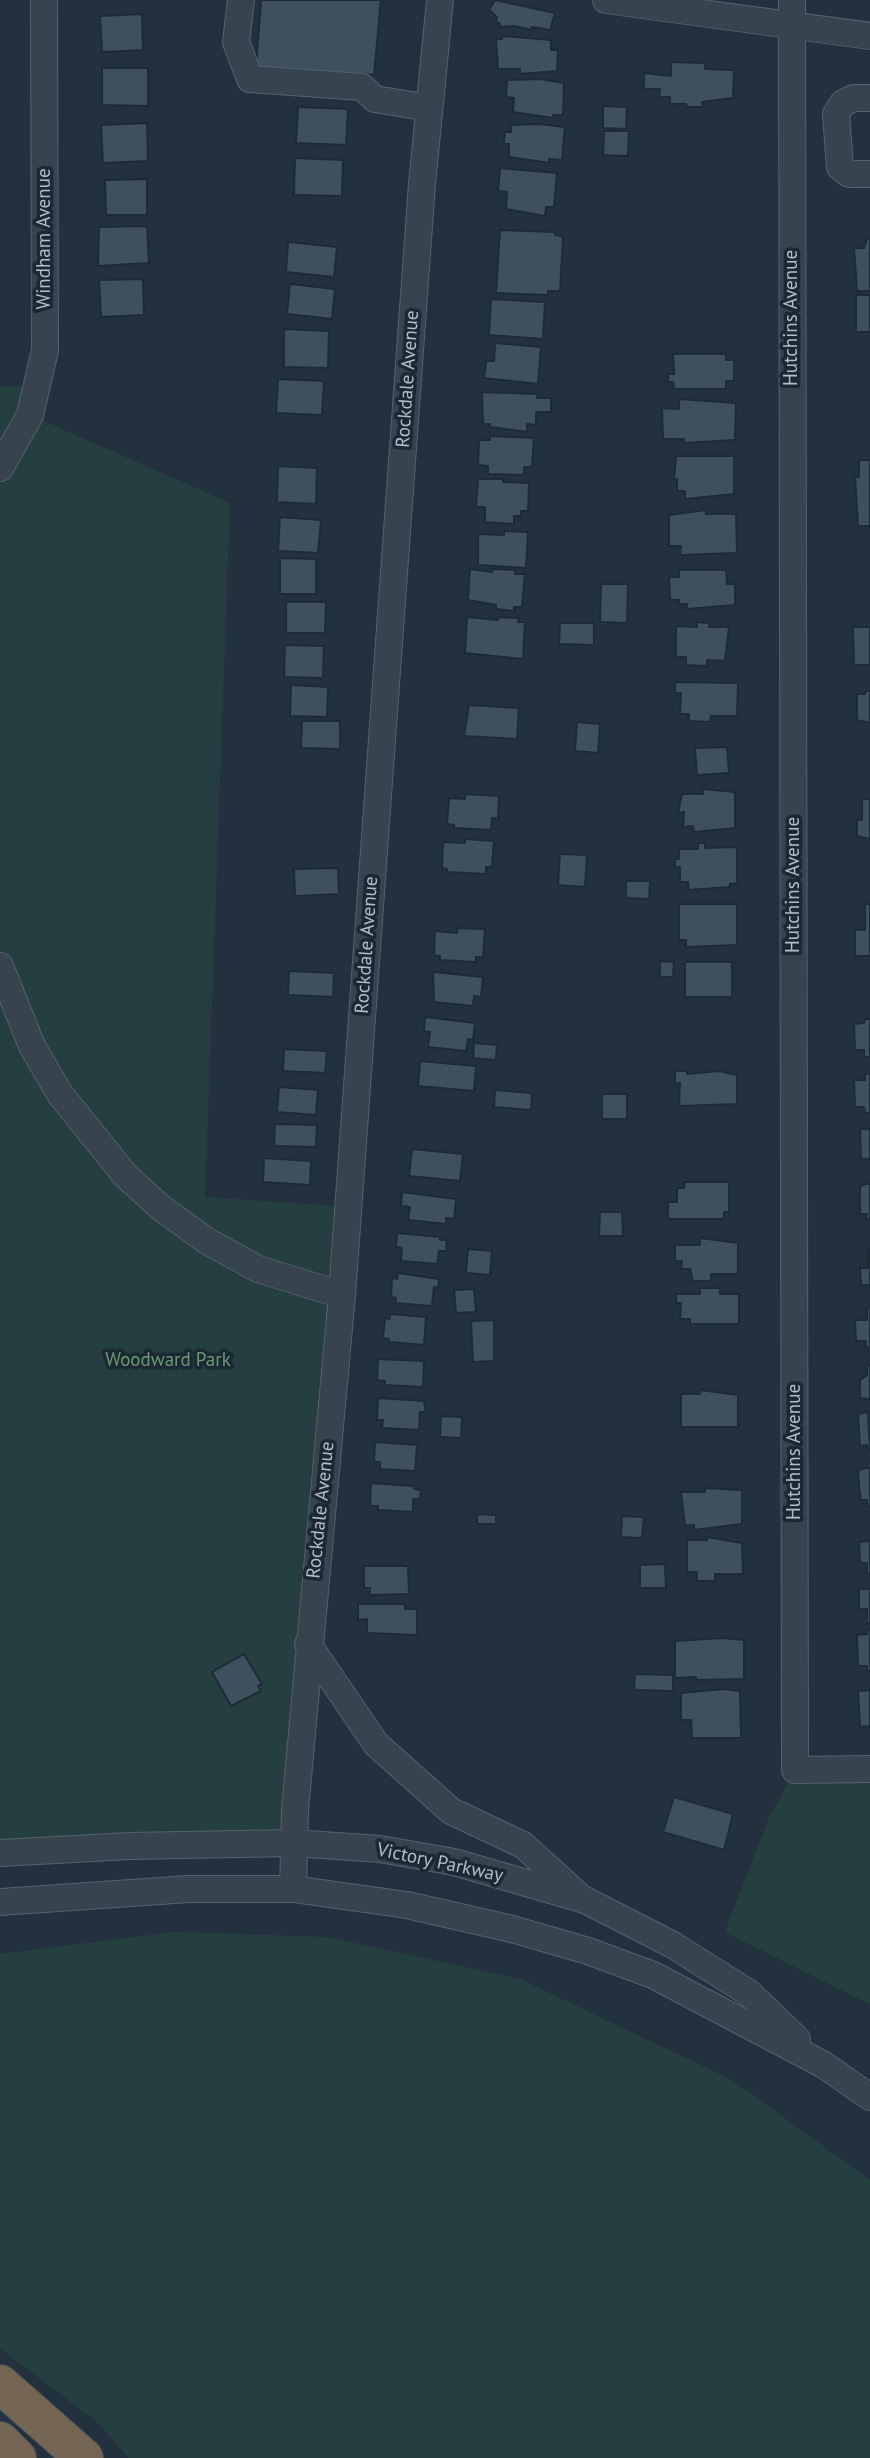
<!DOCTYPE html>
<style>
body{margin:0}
canvas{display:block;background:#23313f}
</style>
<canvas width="870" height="2458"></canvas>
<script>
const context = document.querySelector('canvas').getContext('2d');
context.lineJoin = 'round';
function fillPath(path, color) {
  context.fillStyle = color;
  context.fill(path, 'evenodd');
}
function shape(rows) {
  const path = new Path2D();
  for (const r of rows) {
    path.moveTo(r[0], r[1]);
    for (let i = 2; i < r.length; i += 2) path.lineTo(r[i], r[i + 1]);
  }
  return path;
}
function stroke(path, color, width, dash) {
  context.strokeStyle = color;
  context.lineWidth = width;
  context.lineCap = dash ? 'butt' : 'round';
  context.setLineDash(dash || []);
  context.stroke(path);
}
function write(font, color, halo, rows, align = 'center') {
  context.font = font + ' "PT Sans",sans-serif';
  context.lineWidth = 7;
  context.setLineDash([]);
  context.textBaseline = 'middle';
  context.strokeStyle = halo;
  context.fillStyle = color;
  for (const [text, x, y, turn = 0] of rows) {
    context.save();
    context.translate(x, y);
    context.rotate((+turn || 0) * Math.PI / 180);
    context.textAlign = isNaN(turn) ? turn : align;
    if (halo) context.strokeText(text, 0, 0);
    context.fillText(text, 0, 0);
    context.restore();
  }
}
fillPath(shape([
 [39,386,30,415,230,503,205,1197,348,1207,293,1843,0,1853,0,387],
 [870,1769,870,2004,725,1932,768,1820,795,1770],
 [174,1932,327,1937,520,1979,732,2080,870,2180,870,2458,129,2458,98,2423,0,2348,0,1954]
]), '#253f40');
const building = shape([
 [261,0,381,0,374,75,256,67,261,0],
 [495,0,555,13,550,30,532,27,531,30,515,26,499,27,500,24,496,22,497,17,489,10,495,0],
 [142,14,143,50,102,52,100,16,142,14],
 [502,36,551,40,551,50,558,50,557,71,520,74,520,69,498,69,496,39,502,39,502,36],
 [671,62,705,63,705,69,734,70,733,98,702,102,703,107,687,107,686,104,670,104,670,97,659,97,660,89,644,89,644,73,671,76,671,62],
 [102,68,148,68,148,106,102,105,102,68],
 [540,79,564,83,563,115,553,115,553,118,513,112,514,98,506,97,507,80,540,79],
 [603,106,627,107,626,129,603,128,603,106],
 [298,107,348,109,346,145,296,143,298,107],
 [147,123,148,161,103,163,101,125,147,123],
 [538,124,565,127,562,160,549,159,550,163,509,157,509,144,504,144,505,132,511,132,511,125,538,124],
 [604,131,629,131,628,156,603,155,604,131],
 [295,158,343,160,342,196,294,195,295,158],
 [500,168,557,173,554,207,546,207,545,216,506,209,507,192,498,191,500,168],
 [147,179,147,215,106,215,105,180,147,179],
 [147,226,149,263,98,266,99,227,147,226],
 [500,230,554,232,555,235,561,236,563,238,560,291,548,291,548,295,496,293,500,230],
 [867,239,870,239,870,291,857,291,854,248,864,248,867,239],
 [288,242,337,247,334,277,286,272,288,242],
 [143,279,144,315,101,317,99,280,143,279],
 [290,284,335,289,332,319,287,314,290,284],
 [856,295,870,295,870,332,856,332,856,295],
 [491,299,545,302,543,339,489,335,491,299],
 [284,329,329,331,328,368,284,367,284,329],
 [495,343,541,347,538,384,484,378,486,361,494,361,495,343],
 [673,354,726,354,726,360,734,360,734,381,726,381,726,389,674,389,673,382,668,382,668,374,674,374,673,354],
 [278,379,324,381,322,415,276,413,278,379],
 [482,392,538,394,537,398,551,398,551,412,536,412,536,425,527,424,527,432,490,427,490,424,483,424,482,392],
 [679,399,736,403,735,440,683,443,684,439,663,439,662,408,679,409,679,399],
 [490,436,534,438,532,467,524,467,524,475,488,474,488,466,478,465,479,440,490,440,490,436],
 [676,456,734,456,734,494,685,499,685,491,677,491,677,479,674,479,676,456],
 [859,460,870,460,870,526,858,526,855,477,859,477,859,460],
 [278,466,317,468,316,504,277,502,278,466],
 [478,479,503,479,503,482,529,483,528,511,521,511,521,516,514,516,514,524,485,522,485,507,476,507,478,479],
 [706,510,706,514,736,514,737,553,680,555,681,546,669,546,669,515,706,510],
 [280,517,321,520,318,553,278,551,280,517],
 [504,531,528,532,526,568,478,565,478,534,504,535,504,531],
 [280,558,316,559,316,594,280,594,280,558],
 [470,569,492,572,492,569,515,570,515,574,525,574,522,607,514,607,514,611,496,609,496,605,468,600,470,569],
 [679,570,726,570,727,584,735,584,735,605,687,609,687,604,679,604,679,600,670,600,669,577,679,577,679,570],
 [601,584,628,584,627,623,600,622,601,584],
 [286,602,326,602,325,633,286,633,286,602],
 [467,617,498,620,498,617,519,618,518,622,525,622,523,659,465,653,467,617],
 [697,622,709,623,709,627,729,627,725,661,707,660,707,666,686,665,686,657,676,657,676,626,697,627,697,622],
 [560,623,594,623,594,645,559,644,560,623],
 [853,627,870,627,870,665,854,665,853,627],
 [285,645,324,646,323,678,284,677,285,645],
 [675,682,738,683,737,716,711,716,710,722,689,721,689,714,680,714,681,693,675,693,675,682],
 [291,685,328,687,327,717,290,716,291,685],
 [865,691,870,691,870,723,857,720,857,694,865,694,865,691],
 [469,705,519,708,517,739,464,736,469,705],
 [302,721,340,721,340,749,301,748,302,721],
 [577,722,600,724,598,753,575,751,577,722],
 [727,747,729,773,697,775,695,748,727,747],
 [703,789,735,792,735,828,694,832,693,826,683,827,684,812,678,813,682,794,703,794,703,789],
 [465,794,499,796,498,819,492,818,491,830,454,828,454,825,447,824,449,798,465,799,465,794],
 [862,799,870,799,870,839,857,836,857,820,862,820,862,799],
 [465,839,494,841,492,867,486,867,486,874,447,872,447,869,442,868,443,842,465,843,465,839],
 [698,843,705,843,705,848,737,847,737,883,730,884,730,887,689,890,688,882,680,882,680,867,675,867,675,859,679,859,679,849,698,849,698,843],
 [560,854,587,855,585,887,558,885,560,854],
 [338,868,339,894,295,896,294,869,338,868],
 [626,881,650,881,649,899,626,898,626,881],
 [679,904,737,904,737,945,686,947,686,940,679,940,679,904],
 [865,904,870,904,870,956,855,956,855,930,865,930,865,904],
 [457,928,485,929,483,957,476,957,476,962,440,960,440,956,434,955,435,931,457,933,457,928],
 [660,961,674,962,673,977,660,977,660,961],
 [685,962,732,962,732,997,685,997,685,962],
 [289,971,334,973,333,997,288,995,289,971],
 [433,972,483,977,481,997,474,996,473,1006,434,1002,433,972],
 [425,1017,475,1023,473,1040,468,1039,466,1051,428,1047,430,1032,424,1031,425,1017],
 [865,1019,870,1019,870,1057,864,1057,864,1050,855,1050,854,1024,864,1023,865,1019],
 [474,1043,497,1045,496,1060,473,1058,474,1043],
 [284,1049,327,1051,325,1073,283,1071,284,1049],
 [420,1061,476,1066,474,1091,418,1086,420,1061],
 [675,1071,687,1071,687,1074,719,1071,737,1075,737,1104,679,1106,680,1083,675,1083,675,1071],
 [865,1074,870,1074,870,1113,865,1113,864,1107,855,1107,854,1080,865,1080,865,1074],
 [279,1087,318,1090,316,1115,277,1112,279,1087],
 [495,1090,532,1093,531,1110,494,1107,495,1090],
 [602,1094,627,1094,627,1119,602,1119,602,1094],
 [275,1124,317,1125,316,1147,274,1146,275,1124],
 [860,1129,870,1129,870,1159,861,1159,860,1129],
 [412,1149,463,1154,460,1181,409,1176,412,1149],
 [264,1158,311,1161,310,1185,263,1182,264,1158],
 [685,1182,729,1182,729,1212,724,1212,724,1219,668,1219,668,1202,677,1202,677,1188,684,1188,685,1182],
 [865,1184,870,1184,870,1219,866,1219,867,1214,860,1214,860,1186,865,1184],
 [402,1192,456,1199,454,1219,446,1218,446,1224,408,1220,410,1207,401,1206,402,1192],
 [600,1212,622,1212,623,1236,599,1236,600,1212],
 [397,1233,440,1237,440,1240,447,1240,446,1251,439,1251,437,1264,401,1261,402,1248,396,1247,397,1233],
 [700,1238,738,1243,738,1274,711,1274,711,1281,693,1281,690,1269,681,1269,682,1261,675,1261,675,1245,700,1245,700,1238],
 [468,1249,492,1251,490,1275,466,1273,468,1249],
 [868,1250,870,1250,870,1290,870,1285,861,1285,860,1268,868,1268,868,1250],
 [398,1273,439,1279,438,1288,434,1287,432,1306,395,1303,396,1298,391,1297,392,1278,397,1279,398,1273],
 [700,1288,720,1288,720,1294,739,1294,739,1324,690,1324,690,1319,680,1319,681,1303,676,1303,676,1294,700,1294,700,1288],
 [474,1289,476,1312,456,1313,454,1290,474,1289],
 [867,1308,870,1308,870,1347,865,1347,866,1341,856,1341,855,1320,867,1320,867,1308],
 [390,1314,426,1317,424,1345,389,1342,389,1339,383,1338,385,1318,390,1319,390,1314],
 [494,1320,494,1361,473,1362,471,1321,494,1320],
 [378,1359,424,1361,423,1387,385,1385,385,1381,377,1380,378,1359],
 [867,1365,870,1365,870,1399,860,1398,860,1380,867,1375,867,1365],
 [700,1390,738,1395,738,1427,681,1427,681,1394,700,1394,700,1390],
 [378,1398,424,1401,426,1412,420,1412,419,1430,382,1428,383,1420,377,1420,378,1398],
 [868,1412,870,1450,868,1450,867,1445,860,1446,858,1414,868,1412],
 [441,1416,462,1417,461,1438,440,1437,441,1416],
 [375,1442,417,1445,415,1471,380,1469,380,1462,374,1462,375,1442],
 [867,1468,870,1468,870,1506,867,1506,867,1500,861,1500,859,1486,858,1470,867,1468],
 [371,1483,414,1486,414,1489,421,1490,420,1499,413,1499,413,1512,378,1510,378,1506,370,1506,371,1483],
 [705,1488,742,1490,742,1524,694,1530,694,1525,685,1526,681,1492,705,1492,705,1488],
 [477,1514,496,1515,496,1524,477,1524,477,1514],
 [622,1516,644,1517,642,1538,621,1537,622,1516],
 [707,1537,742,1543,743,1574,715,1574,715,1581,697,1581,697,1572,687,1572,687,1540,707,1540,707,1537],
 [870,1541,870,1574,867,1574,867,1563,860,1563,859,1542,870,1541],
 [665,1564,666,1588,640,1588,640,1565,665,1564],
 [364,1566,408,1566,409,1594,370,1595,370,1588,364,1588,364,1566],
 [859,1589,870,1589,870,1623,867,1623,867,1609,859,1609,859,1589],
 [358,1604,405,1604,405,1609,417,1609,417,1635,367,1633,367,1619,358,1620,358,1604],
 [867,1630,870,1630,870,1671,867,1671,867,1666,858,1666,857,1635,867,1634,867,1630],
 [721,1638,744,1640,744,1679,696,1680,696,1677,675,1678,675,1641,721,1638],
 [244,1654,262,1684,258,1686,261,1691,231,1706,212,1672,244,1654],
 [635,1674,673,1675,673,1691,634,1690,635,1674],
 [724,1689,740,1691,741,1738,692,1738,691,1720,681,1720,681,1693,724,1689],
 [870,1690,870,1726,860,1727,858,1691,870,1690],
 [674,1797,733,1814,724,1850,663,1832,674,1797]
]);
fillPath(building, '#3e505e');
stroke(building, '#1e2a36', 2);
const minor = shape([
 [241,0,236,42,250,79,362,87,375,99,429,108],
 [606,0,870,36],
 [792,0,795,1770,870,1769],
 [870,98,854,98,843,103,836,114,840,167,849,174,870,174],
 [0,468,30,415,45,350,44,0],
 [0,966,32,1046,60,1094,125,1175,160,1207,207,1241,258,1269,342,1295],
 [308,1644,376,1744,451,1811,523,1845,578,1895],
 [0,1853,130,1846,293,1843,380,1849,454,1862,585,1900,673,1945,749,1993,797,2039],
 [293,1889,295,1810,342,1295,422,184,440,0],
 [0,1902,189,1889,293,1889,407,1905,512,1929,588,1951,653,1975,824,2065,870,2097]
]);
const highway = shape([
 [0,2384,84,2458],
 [0,2441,17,2458]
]);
stroke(minor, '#55616d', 28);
stroke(highway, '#424e5a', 40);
stroke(minor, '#37434f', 26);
stroke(highway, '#756553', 38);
write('19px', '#b3beca', '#1c2834', [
 ["Windham Avenue",45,239,-90],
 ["Hutchins Avenue",792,318,-90],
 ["Rockdale Avenue",408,379,-86],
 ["Hutchins Avenue",794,885,-90],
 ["Rockdale Avenue",367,945,-86],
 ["Hutchins Avenue",795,1452,-90],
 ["Rockdale Avenue",321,1510,-84],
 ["Victory Parkway",440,1863,12]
]);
write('19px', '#689c70', '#1c2834', [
 ["Woodward Park",168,1361]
]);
</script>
